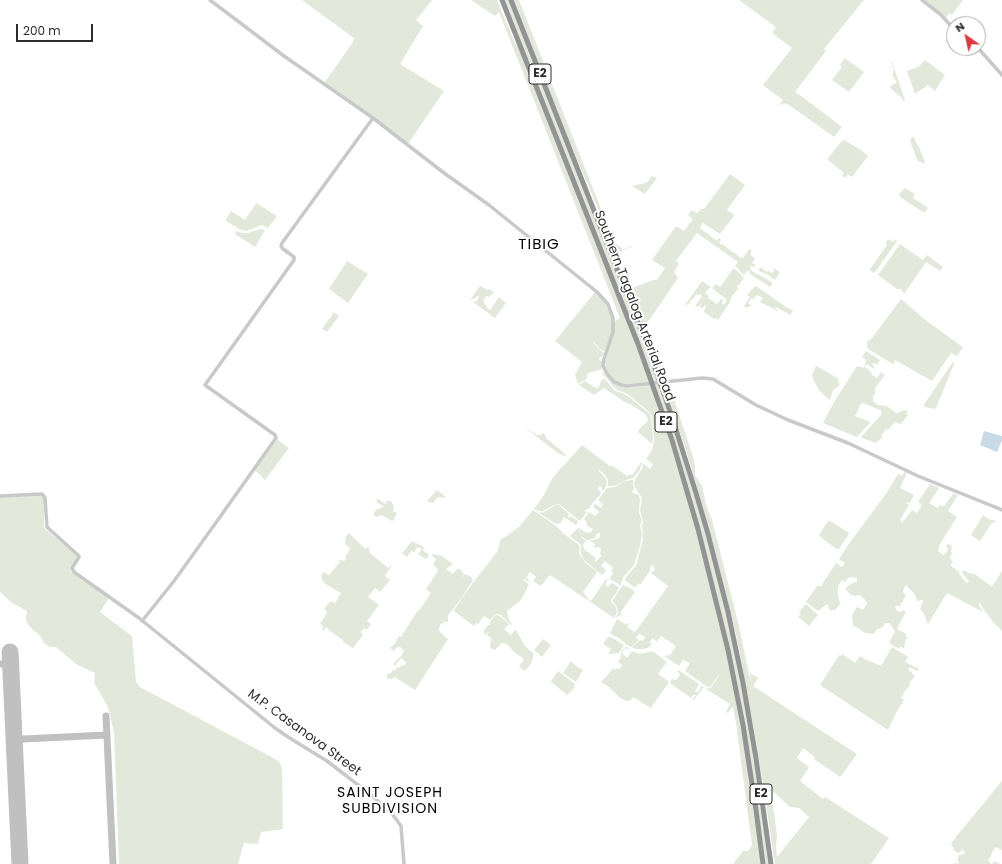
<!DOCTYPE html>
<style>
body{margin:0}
#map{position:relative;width:1002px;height:864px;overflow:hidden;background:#fff;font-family:Poppins,sans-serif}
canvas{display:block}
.north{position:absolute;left:946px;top:16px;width:40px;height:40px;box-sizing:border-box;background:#fff;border:1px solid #ababab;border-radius:50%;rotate:326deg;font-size:11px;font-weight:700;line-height:16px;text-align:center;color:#2c2c2c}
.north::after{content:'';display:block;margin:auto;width:14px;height:18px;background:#d73b40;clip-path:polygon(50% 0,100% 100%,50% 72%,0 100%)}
.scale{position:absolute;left:16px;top:24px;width:77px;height:18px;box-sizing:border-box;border:2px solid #2c2c2c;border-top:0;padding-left:5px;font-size:12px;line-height:14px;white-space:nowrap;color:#2c2c2c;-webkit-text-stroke:3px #fff;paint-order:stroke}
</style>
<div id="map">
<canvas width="1002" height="864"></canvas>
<div class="north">N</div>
<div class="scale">200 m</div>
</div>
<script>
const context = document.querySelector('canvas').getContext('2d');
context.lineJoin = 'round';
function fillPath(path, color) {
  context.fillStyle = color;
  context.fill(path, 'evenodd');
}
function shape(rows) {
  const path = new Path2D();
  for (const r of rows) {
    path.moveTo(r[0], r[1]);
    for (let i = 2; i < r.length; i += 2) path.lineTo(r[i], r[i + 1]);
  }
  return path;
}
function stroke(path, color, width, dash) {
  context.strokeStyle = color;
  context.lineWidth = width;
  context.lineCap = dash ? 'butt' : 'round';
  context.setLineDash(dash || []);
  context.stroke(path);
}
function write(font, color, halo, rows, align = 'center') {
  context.font = font + ' Poppins,sans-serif';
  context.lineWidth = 4;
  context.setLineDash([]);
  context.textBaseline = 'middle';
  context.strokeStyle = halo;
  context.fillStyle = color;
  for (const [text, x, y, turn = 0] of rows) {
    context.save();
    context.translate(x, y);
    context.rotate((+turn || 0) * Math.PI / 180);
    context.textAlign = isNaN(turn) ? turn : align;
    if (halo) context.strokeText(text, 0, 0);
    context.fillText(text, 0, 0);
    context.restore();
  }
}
fillPath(shape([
 [302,0,432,0,416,20,423,26,400,64,444,91,408,144,325,82,353,42,354,38],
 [471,0,497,0,514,41,521,53,630,329,660,410,689,502,722,628,744,741,761,864,733,864,743,851,748,851,752,845,736,723,733,707,732,708,728,713,726,712,730,704,706,689,710,688,712,686,719,676,718,676,711,686,708,687,706,686,685,671,690,663,684,660,682,661,679,666,664,656,670,655,676,646,661,636,657,642,652,638,650,642,652,644,648,648,643,649,636,649,633,648,632,647,640,640,643,641,645,637,639,634,636,638,639,640,631,647,626,644,623,641,617,637,614,636,610,633,617,619,625,624,627,624,628,623,629,624,627,626,628,628,635,632,636,631,668,586,651,573,653,571,654,571,655,569,654,568,654,566,653,565,650,567,650,571,640,585,638,583,637,586,634,587,625,580,626,577,636,566,643,539,643,532,642,526,643,521,640,510,642,498,635,487,634,482,636,478,642,469,643,463,650,469,653,464,646,459,652,450,654,441,652,416,649,412,629,395,625,393,617,390,613,386,602,373,603,372,611,382,622,387,628,388,645,386,644,383,627,384,615,381,612,378,607,370,605,363,615,321,620,318,499,12,495,16],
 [504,0,509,0,609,253,664,397,707,533,731,629,749,724,770,864,764,864,743,719,674,440],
 [513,0,519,0,614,242,624,250,626,248,628,249,630,246,632,247,619,252,616,251,611,244,592,194,569,141],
 [739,0,864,0,824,49,826,51,795,92,804,98,842,127,834,137,789,105,784,103,782,105,780,104,783,100,763,85,792,48,772,33,776,27],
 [925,0,963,0,952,15,949,13,946,18],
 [845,58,864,72,849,92,832,80,842,67,840,65],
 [925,60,945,75,935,91,928,85,915,94,907,71,918,67],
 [891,62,892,62,905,100,902,102,903,99,890,88,890,87,893,84,895,84,897,82,894,79,895,78,892,76,894,70],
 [912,137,915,139,915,141,919,147,925,162,924,164,920,161,918,162,910,141],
 [844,140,861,150,868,156,852,177,848,174,845,178,842,175,844,173,828,160,828,158,842,141],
 [730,174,745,185,727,210,733,214,734,216,720,234,703,223,700,228,717,241,719,238,721,240,719,243,721,245,722,244,734,253,735,253,739,257,743,258,749,249,752,251,750,254,755,259,752,263,756,265,753,267,750,266,751,269,750,269,750,270,763,277,773,283,770,287,750,274,749,271,747,271,744,275,735,266,738,262,697,233,676,261,679,264,674,272,678,278,650,319,646,324,650,333,649,339,651,346,657,354,670,387,694,460,695,466,695,475,702,486,707,508,712,520,738,622,751,683,750,673,758,678,753,686,857,754,840,777,814,759,815,757,803,748,797,758,809,767,800,781,823,799,825,797,889,838,871,864,775,864,764,791,756,741,736,634,729,608,713,543,686,450,647,337,632,298,632,288,653,280,657,280,665,268,652,260,676,226,684,231,693,219,688,215,692,210,697,213,701,209,704,209],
 [768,787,790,807,799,808,809,817,777,857,776,845,777,836,774,812,769,796],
 [652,176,657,178,645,194,632,186,645,183,648,181],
 [905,188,915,194,913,198,928,208,925,212,923,212,900,197,899,194],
 [256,203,277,216,268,228,262,225,246,231,241,230,226,221,226,219,231,211,245,220],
 [261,229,265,230,264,232,255,247,235,234,237,231,242,233,247,233],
 [888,239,893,242,896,239,897,241,876,271,873,273,870,270,870,269,887,245,886,243],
 [900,244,923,260,927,255,943,267,940,271,926,262,904,294,901,289,897,289,878,275],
 [347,261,368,274,348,303,329,289],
 [760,267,767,272,769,270,770,273,774,272,773,268,780,272,775,280,768,275,759,271,759,269],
 [733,269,735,269,744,278,739,285,737,285,737,287,739,288,732,296,730,301,730,302,718,320,715,318,714,319,704,312,706,306,705,305,704,307,701,308,700,306,701,304,701,303,698,307,695,306,702,296,700,294,698,295,696,294,694,298,690,301,689,304,685,305,702,281,711,287,709,288,705,293,709,296,708,298,717,304,721,299,723,300,722,303,724,305,727,300,712,288,716,284,720,287],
 [481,286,487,290,489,289,494,292,489,297,487,296,483,300,485,302,484,303,487,306,486,307,490,310,499,297,506,303,495,318,473,302,474,301,476,302,479,297,477,296,475,299,474,298,471,300,470,300,479,287],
 [756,286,786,307,789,308,793,311,790,315,776,307,775,308,778,310,777,311,769,306,768,306,760,302,763,298,757,295,754,299,752,298,748,303,751,305,749,307,748,307,747,308,744,306,750,297,747,295,754,287],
 [595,292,603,301,607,306,612,317,612,332,605,350,604,351,600,349,594,342,593,342,598,348,604,353,602,357,600,357,599,360,602,361,603,369,588,373,587,377,587,379,581,382,578,384,575,375,582,362,555,341],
 [901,299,928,322,963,347,957,356,951,353,932,381,895,360,893,364,868,349,867,346,867,342,872,338],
 [334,312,339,316,327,332,322,329],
 [866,351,880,360,877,365,874,363,872,365,875,367,874,369,867,364,865,367,869,370,869,371,872,373,871,374,877,378,881,372,885,375,875,388,875,393,873,397,873,401,878,405,887,406,895,412,897,413,904,410,908,411,906,414,908,415,901,424,895,422,888,430,886,429,881,436,883,437,876,443,862,438,861,437,881,415,882,411,863,403,861,404,855,416,868,421,870,423,857,437,823,423,834,402,857,366,864,368,866,360,862,357],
 [953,362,954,362,954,364,936,408,934,409,925,407,924,405,925,403],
 [816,366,839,379,838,382,840,384,837,388,833,390,832,393,831,398,829,400,819,390,813,379,812,375],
 [602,379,605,379,615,391,622,393,629,397,650,414,651,418,653,438,652,444,638,432,640,428,647,422,648,419,645,414,630,404,623,401,604,388,594,395,579,385,585,381,594,387,598,388,600,384],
 [524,427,537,435,540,435,544,433,546,438,564,453,567,457,558,453],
 [277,440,278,440,289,448,265,480,255,470],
 [582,445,610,466,613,466,627,476,633,474,642,461,640,470,633,478,626,480,617,485,612,486,608,486,608,480,603,473,599,470,598,471,602,474,607,481,606,486,602,492,602,488,601,486,598,487,598,490,601,492,600,495,591,505,590,508,584,511,587,512,586,513,580,521,559,504,554,505,543,511,539,511,534,509,544,495,552,479,561,468,567,462],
 [904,472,907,473,900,488,914,495,910,503,908,502,906,503,909,505,908,507,900,520,902,523,912,510,917,513,922,505,918,502,930,484,939,488,929,503,938,508,940,505,944,506,953,494,958,495,948,511,957,517,940,544,938,551,943,555,946,553,948,550,946,545,948,544,952,546,951,552,952,553,950,558,953,562,950,565,958,571,962,578,967,583,969,581,963,574,962,572,963,570,969,573,975,574,992,587,1002,571,1002,631,993,622,982,607,980,602,979,605,983,612,947,593,928,624,923,612,920,609,923,601,922,600,917,601,915,595,910,589,909,589,907,585,905,586,904,588,903,592,906,595,900,606,895,606,897,611,900,612,903,610,906,612,897,629,905,633,907,638,905,642,904,648,900,647,899,649,889,643,893,635,895,633,894,629,889,623,885,623,883,627,876,630,875,633,873,634,865,633,853,625,852,616,854,611,857,607,863,610,867,603,865,600,861,596,858,595,855,596,850,594,846,590,846,587,855,582,857,582,857,578,851,577,848,578,845,582,842,580,838,587,838,595,840,604,837,608,835,610,831,611,829,609,828,605,827,604,818,611,806,602,817,586,821,586,836,563,842,567,845,563,839,559,848,545,888,491,898,474,902,476],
 [633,480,634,489,632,492,635,494,638,494,640,499,639,513,642,520,640,526,642,534,640,546,634,565,624,576,620,586,617,583,609,579,613,574,611,571,613,568,605,561,601,566,606,570,603,575,598,572,584,560,581,554,581,545,570,536,578,528,582,538,586,541,583,544,583,546,585,550,596,558,594,561,596,562,602,555,600,554,601,549,599,547,595,548,594,547,595,544,590,541,597,539,600,537,600,533,598,533,595,536,596,538,589,540,586,540,582,537,578,527,585,532,589,533,591,532,593,529,586,525,587,523,584,519,589,512,595,516,599,512,593,507,595,504,601,508,603,504,598,500,607,488,615,487,625,481],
 [437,490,446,497,443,498,438,497,433,503,429,502,427,501],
 [42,496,44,498,44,528,73,552,77,557,70,568,71,572,109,598,100,612,132,636,136,682,140,687,277,760,280,763,282,769,283,829,261,832,258,844,244,843,238,864,119,864,114,732,108,707,94,683,95,673,76,664,56,647,50,647,44,643,41,637,29,626,26,620,26,616,27,611,12,603,0,592,0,497],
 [376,499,380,500,385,504,387,501,391,501,394,507,393,511,397,513,396,516,394,518,394,520,392,521,382,515,376,517,374,515,374,513,376,510,384,507,377,502],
 [556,505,559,505,569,514,568,517,568,518,571,516,578,521,578,522,576,525,564,517,561,522,562,523,556,524,539,513,544,512],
 [533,510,555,525,564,534,578,544,580,548,579,553,581,557,586,563,597,572,583,592,589,600,591,601,606,579,608,580,605,584,608,587,612,583,619,587,617,592,611,600,611,602,615,605,616,608,617,612,614,618,550,575,541,586,533,581,536,577,530,572,526,578,529,580,529,582,524,579,523,580,529,584,524,595,519,602,507,611,509,620,512,624,511,625,501,615,497,614,494,615,490,620,484,616,478,624,476,623,474,626,455,612,454,610,456,607,472,584,497,552,501,539,507,535,508,536,509,534,520,526],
 [983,515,988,519,996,521,991,524,980,541,971,535],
 [828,521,830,521,848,532,849,534,839,549,837,549,820,537,819,535],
 [349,533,365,549,368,547,369,548,370,553,388,568,391,565,392,565,385,576,390,580,380,592,375,588,368,597,379,605,367,621,371,624,367,630,364,628,361,632,363,635,353,648,343,642,343,640,330,631,326,627,322,632,322,630,323,626,320,624,327,613,327,611,324,609,326,606,331,601,335,603,341,593,324,583,322,580,321,575,324,572,329,575,339,563,340,560,341,560,344,561,346,559,345,557,349,551,350,548,346,545,345,543,346,536],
 [412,541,424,547,423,550,429,555,426,559,424,558,418,554,422,549,418,547,414,552,411,551,407,557,402,553],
 [434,554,442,556,453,564,446,569,447,570,453,574,458,568,464,573,461,578,464,575,466,574,471,577,473,580,461,599,448,615,448,621,447,622,444,622,440,625,439,629,440,632,448,639,415,690,398,679,398,680,396,677,391,679,387,678,387,675,388,673,390,674,393,670,395,671,397,667,399,668,402,665,404,666,406,662,401,658,395,666,394,665,394,663,402,655,404,651,400,647,396,648,394,651,390,648,396,642,399,635,400,637,401,637,416,613,420,609,431,593,426,589,438,571,437,568,433,565,436,559,431,555],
 [623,585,632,589,635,592,620,613,625,617,621,615,616,618,618,613,617,608,616,605,612,601],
 [806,604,818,615,809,626,798,617,801,614,799,612],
 [497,615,500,616,509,624,504,629,511,635,515,630,516,630,520,637,525,646,534,654,531,664,525,671,519,667,524,659,514,652,507,644,502,643,495,650,491,649,490,647,490,643,492,639,487,635,489,632,488,632,486,635,483,632,488,625,490,625,490,622,494,616],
 [608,637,611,637,624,645,619,653,610,654,608,654,611,649,603,644],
 [543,639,551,645,542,657,534,650],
 [625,647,627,647,630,650,625,648,622,653,627,658,632,651,640,654,652,651,655,653,667,662,658,674,669,682,651,708,633,697,630,701,626,701,619,697,609,687,601,682,614,668,615,670,617,668,619,669,621,667,622,665,618,662,621,657,621,652],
 [892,647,908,657,905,662,919,669,918,671,909,667,909,671,912,672,912,674,915,676,910,682,910,685,905,691,901,698,904,700,897,711,888,730,820,685,839,655,841,656,842,654,855,663,860,656,867,660,881,666],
 [571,661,576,666,583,670,576,682,563,673],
 [677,669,699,684,695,691,696,692,698,692,701,686,705,688,703,688,694,700,692,699,696,695,693,695,691,698,670,683,672,679,676,680,680,675],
 [558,671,575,684,574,688,567,695,551,682,551,681],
 [1002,781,1002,850,995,847,988,861,992,864,994,861,1000,864,955,864,955,862,958,864,959,862,957,860,959,855,961,855,965,853,963,850,958,853,953,850,954,849,951,843,956,838,955,838]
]), '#e2e9db');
fillPath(shape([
 [984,431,1002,436,1002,440,997,452,980,445]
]), '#c8dae8');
stroke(shape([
 [0,664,10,664],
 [106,716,113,864],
 [23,739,107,735]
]), '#c0c0c0', 7);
stroke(shape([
 [10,652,20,864]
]), '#c0c0c0', 17);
stroke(shape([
 [210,0,284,56,373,118,444,173,489,205,597,292,608,304,613,318,613,332,604,359,603,365,605,370,608,375,614,382,622,385,627,386,702,378,713,379,756,405,788,420,848,443,918,476,1002,510],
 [922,0,940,14,954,29],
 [978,48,1002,75],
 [0,496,42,494,43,495,45,498,47,527,79,556,79,557,72,568,74,572,139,618,275,728,288,737,327,761,370,794,393,815,401,826,404,864],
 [142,621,174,581,215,524,276,438,275,435,205,385,294,260,294,257,282,248,281,246,282,243,373,118]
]), '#c9c9c9', 3.5);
stroke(shape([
 [502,0,638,344,672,440,698,529,728,650,743,725,756,810,763,864],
 [511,0,647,345,672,417,696,493,708,534,728,612,743,683,756,758,771,864],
 [610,245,616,254],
 [630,288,632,300]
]), '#939393', 5);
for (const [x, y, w] of [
 [540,74,22],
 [666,422,22],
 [761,794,22]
]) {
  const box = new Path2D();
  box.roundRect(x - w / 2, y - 10, w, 20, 3);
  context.fillStyle = '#fff';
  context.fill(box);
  stroke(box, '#2c2c2c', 1);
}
write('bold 12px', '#2c2c2c', null, [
 ["E2",540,74],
 ["E2",666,422],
 ["E2",761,794]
]);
write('13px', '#2c2c2c', '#fff', [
 ["Southern Tagalog Arterial Road",634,306,69],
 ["M.P. Casanova Street",304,733,36]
]);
context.letterSpacing = '1px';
write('14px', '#000', '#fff', [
 ["SAINT JOSEPH",390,793],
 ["SUBDIVISION",390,809]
]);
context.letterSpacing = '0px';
context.letterSpacing = '1px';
write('15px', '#000', '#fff', [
 ["TIBIG",539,245]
]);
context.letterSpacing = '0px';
</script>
